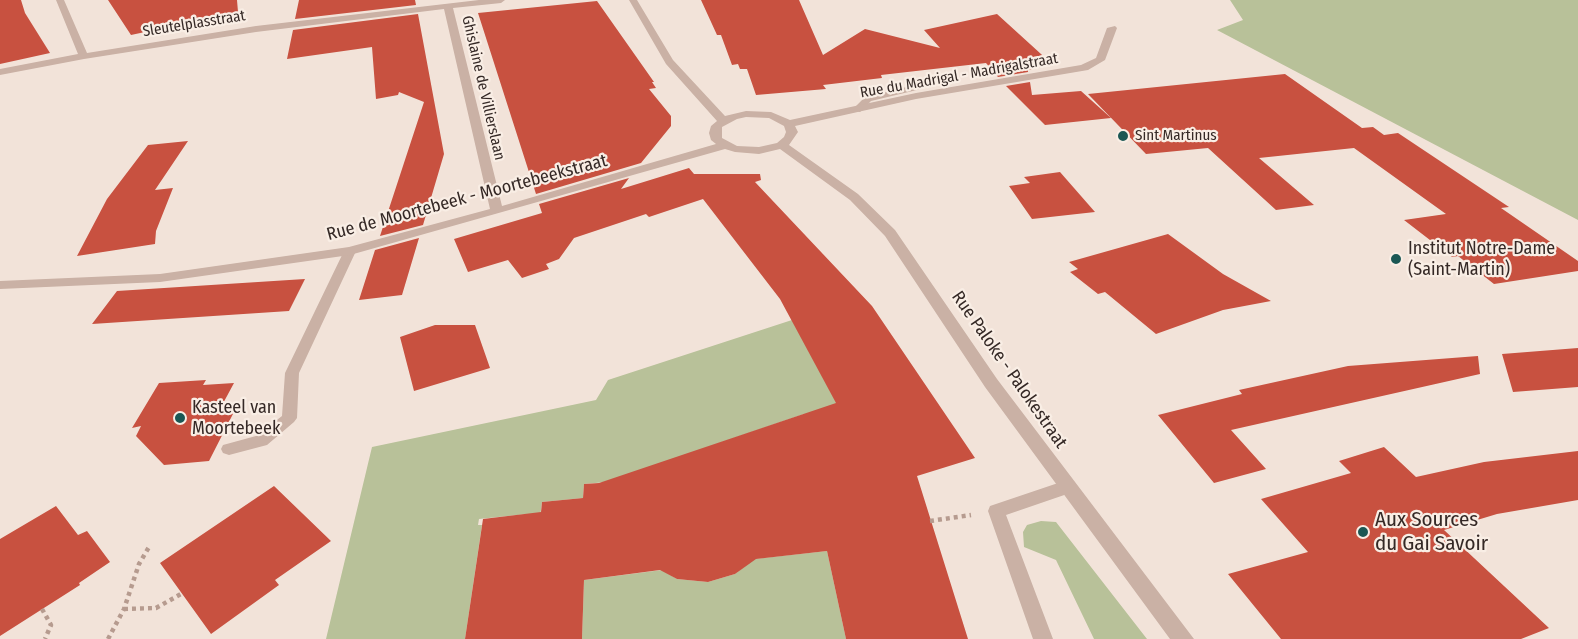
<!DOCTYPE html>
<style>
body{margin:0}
canvas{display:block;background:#f2e3d9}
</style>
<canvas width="1578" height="639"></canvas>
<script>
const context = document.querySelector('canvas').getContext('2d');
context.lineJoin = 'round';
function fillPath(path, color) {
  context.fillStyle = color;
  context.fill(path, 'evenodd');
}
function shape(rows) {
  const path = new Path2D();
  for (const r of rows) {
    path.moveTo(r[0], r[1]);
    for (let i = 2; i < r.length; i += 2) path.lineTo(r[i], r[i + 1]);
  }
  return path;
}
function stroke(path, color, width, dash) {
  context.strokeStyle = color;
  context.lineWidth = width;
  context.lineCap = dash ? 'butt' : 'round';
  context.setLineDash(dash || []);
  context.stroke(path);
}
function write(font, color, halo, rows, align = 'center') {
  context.font = font + ' "Fira Sans Condensed",sans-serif';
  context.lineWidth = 4.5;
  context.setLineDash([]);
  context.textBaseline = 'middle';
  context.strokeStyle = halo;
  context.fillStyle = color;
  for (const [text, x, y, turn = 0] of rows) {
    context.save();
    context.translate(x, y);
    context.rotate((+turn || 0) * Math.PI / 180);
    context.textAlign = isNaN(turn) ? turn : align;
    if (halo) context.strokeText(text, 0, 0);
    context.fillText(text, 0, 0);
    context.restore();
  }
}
fillPath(shape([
 [1230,0,1578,0,1578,220,1217,30,1243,20],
 [792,320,854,435,804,414,606,482,584,484,583,498,542,502,540,517,527,514,479,519,478,525,482,525,465,639,326,639,372,447,596,400,608,380],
 [1041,521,1056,522,1147,639,1094,639,1056,560,1024,547,1023,532,1027,525],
 [827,551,846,639,582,639,584,580,662,570,677,579,708,582,735,574,754,559]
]), '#b8c199');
fillPath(shape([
 [0,0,21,0,25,13,50,53,0,64],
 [108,0,237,0,238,12,131,35],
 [299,0,415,0,416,5,295,19],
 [701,0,799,0,823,55,865,29,940,48,924,30,997,14,1052,64,1028,70,1028,72,998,77,986,63,881,75,882,78,823,85,826,89,756,95,747,69,740,69,738,64,732,65,721,35,717,35],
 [597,1,654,82,652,82,656,88,649,89,671,116,671,126,641,163,536,194,478,13],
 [418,14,444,154,423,225,380,236,424,102,399,92,398,95,376,99,372,47,287,59,293,30],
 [1285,74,1362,128,1373,127,1384,135,1398,133,1509,207,1501,208,1578,261,1578,271,1494,284,1458,256,1452,257,1404,220,1446,214,1354,148,1259,158,1314,205,1276,210,1208,148,1146,154,1088,94],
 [1030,82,1032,95,1081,91,1111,118,1045,125,1006,86],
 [188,141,155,190,173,188,156,231,155,244,77,256,107,199,148,145],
 [689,168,694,174,760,174,761,180,755,182,872,306,975,458,917,476,968,639,846,639,827,551,756,559,735,574,708,582,677,579,660,570,584,580,582,639,465,639,483,519,541,512,542,502,583,498,584,484,599,483,836,403,780,299,703,199,649,217,646,214,574,238,559,259,546,264,549,269,522,278,508,260,468,272,454,239,542,213,539,204,629,178,621,189],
 [1060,172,1095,212,1032,219,1009,186,1030,183,1024,177],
 [1168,234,1223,274,1271,301,1223,310,1156,334,1105,292,1098,294,1070,272,1078,269,1069,262],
 [419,238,402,295,359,300,375,250],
 [305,279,289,311,92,324,117,291],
 [435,325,475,325,490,368,414,391,400,337],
 [1578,348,1578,387,1513,392,1502,354],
 [1478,356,1480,374,1231,430,1266,469,1214,483,1158,415,1242,394,1239,390,1348,366],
 [206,380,203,385,234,383,220,409,236,408,209,461,164,465,136,436,141,426,132,428,159,383],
 [1384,447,1416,477,1484,462,1578,451,1578,500,1497,514,1444,530,1549,628,1521,639,1281,639,1228,574,1308,552,1261,499,1351,473,1339,461],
 [274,486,331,541,275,580,279,585,211,634,160,563],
 [56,506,78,535,87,531,110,562,79,583,80,585,0,636,0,539]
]), '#c85140');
stroke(shape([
 [930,521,971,515],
 [42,609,51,625,45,639],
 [124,609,156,608,181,594],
 [108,639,124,609,139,564,149,547]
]), '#b69b8f', 4.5, [4, 4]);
fillPath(shape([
 [919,77,922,78,926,84,921,89,871,101,860,112,852,110,865,97,915,85,914,80,919,77],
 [350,247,356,251,299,373,297,418,294,422,267,445,229,455,223,453,221,449,223,445,256,436,282,416,285,373,344,251,350,247],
 [1067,480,1073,482,1075,487,1073,492,1006,515,1053,639,1033,639,988,511,990,506,1067,480]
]), '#cab1a5');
fillPath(shape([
 [56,0,64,0,87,53,256,26,479,0,505,0,501,3,453,8,502,206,716,144,711,140,709,133,711,126,717,121,666,64,629,0,637,0,673,60,725,116,746,111,771,112,790,120,916,93,1081,65,1096,58,1107,28,1115,26,1117,28,1105,60,1088,70,916,99,795,126,798,132,789,145,858,194,895,230,997,379,1194,639,1170,639,985,387,885,236,850,200,780,149,759,154,735,152,725,149,350,255,160,282,0,289,0,281,160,274,349,247,490,209,444,9,256,32,84,59,0,75,0,69,78,54,56,0],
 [746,117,769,118,784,126,786,132,784,137,777,143,759,147,737,146,722,138,722,127,737,119,746,117]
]), '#cab1a5');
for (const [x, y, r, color] of [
 [1123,136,6,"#1b5754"],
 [1396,259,6,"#1b5754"],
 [180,418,6,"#1b5754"],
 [1363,532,6,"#1b5754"]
]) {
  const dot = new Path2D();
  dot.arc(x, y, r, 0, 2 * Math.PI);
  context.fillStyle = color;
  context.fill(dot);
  stroke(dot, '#f9eee5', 2);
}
write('15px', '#352926', '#f9eee5', [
 ["Sleutelplasstraat",194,24,-9],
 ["Rue du Madrigal - Madrigalstraat",959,76,-10],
 ["Ghislaine de Villierslaan",483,88,77]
]);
write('15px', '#352926', '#f9eee5', [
 ["Sint Martinus",1135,136]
], 'left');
write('18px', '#352926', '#f9eee5', [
 ["Rue de Moortebeek - Moortebeekstraat",467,198,-15],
 ["Rue Paloke - Palokestraat",1009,370,55]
]);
write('18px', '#352926', '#f9eee5', [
 ["Institut Notre-Dame",1408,249],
 ["(Saint-Martin)",1408,270],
 ["Kasteel van",192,408],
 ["Moortebeek",192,429]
], 'left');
write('21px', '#352926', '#f9eee5', [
 ["Aux Sources",1375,520],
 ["du Gai Savoir",1375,544]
], 'left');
</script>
